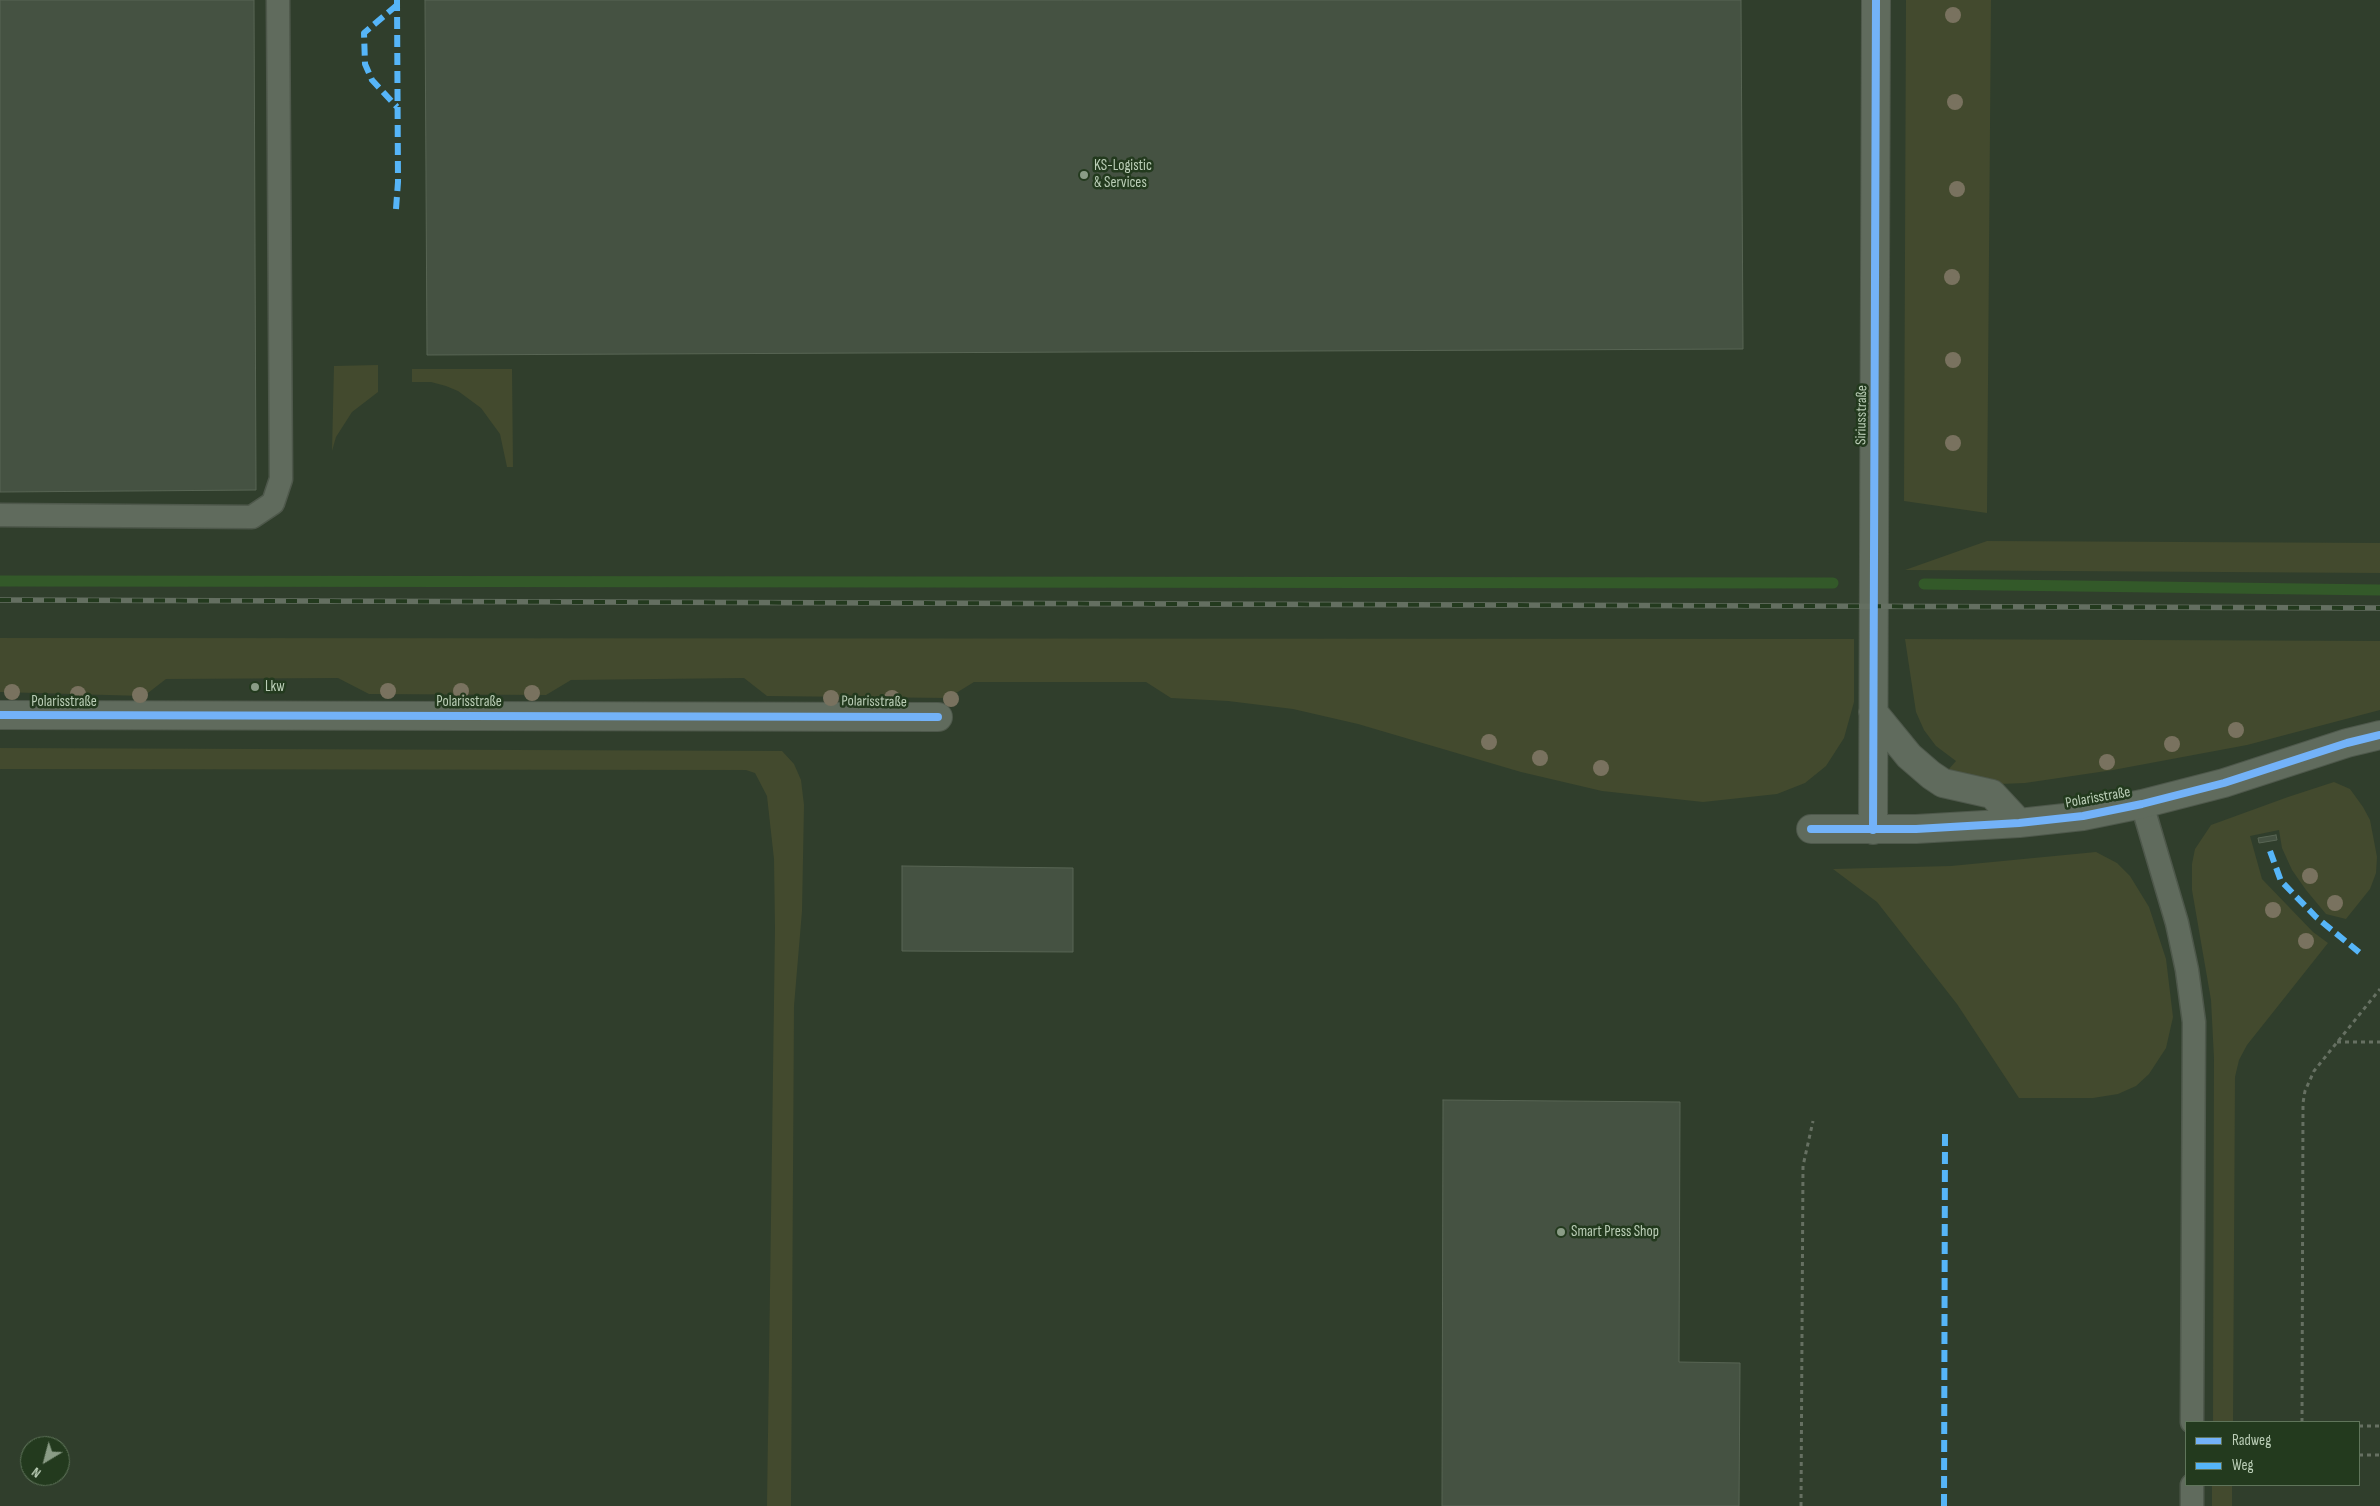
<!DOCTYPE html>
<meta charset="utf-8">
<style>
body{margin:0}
#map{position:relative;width:2380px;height:1506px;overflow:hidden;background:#303e2c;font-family:"Sofia Sans Condensed",sans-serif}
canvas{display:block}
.legend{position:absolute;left:2185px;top:1421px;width:175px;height:65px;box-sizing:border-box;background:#233a1e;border:1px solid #60755b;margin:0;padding:6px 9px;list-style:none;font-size:15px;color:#bbceb7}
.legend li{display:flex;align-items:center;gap:10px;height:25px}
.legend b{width:25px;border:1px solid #60755b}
.north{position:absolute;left:20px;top:1436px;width:50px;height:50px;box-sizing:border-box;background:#233a1e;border:1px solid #60755b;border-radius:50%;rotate:217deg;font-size:14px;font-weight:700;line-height:20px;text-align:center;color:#bbceb7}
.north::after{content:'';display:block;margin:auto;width:18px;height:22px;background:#8a9c86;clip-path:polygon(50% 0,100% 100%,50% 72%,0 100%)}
</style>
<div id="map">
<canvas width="2380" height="1506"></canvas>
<ul class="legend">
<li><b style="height:6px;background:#73b2f8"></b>Radweg</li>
<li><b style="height:6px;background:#56b5f8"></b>Weg</li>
</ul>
<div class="north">N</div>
</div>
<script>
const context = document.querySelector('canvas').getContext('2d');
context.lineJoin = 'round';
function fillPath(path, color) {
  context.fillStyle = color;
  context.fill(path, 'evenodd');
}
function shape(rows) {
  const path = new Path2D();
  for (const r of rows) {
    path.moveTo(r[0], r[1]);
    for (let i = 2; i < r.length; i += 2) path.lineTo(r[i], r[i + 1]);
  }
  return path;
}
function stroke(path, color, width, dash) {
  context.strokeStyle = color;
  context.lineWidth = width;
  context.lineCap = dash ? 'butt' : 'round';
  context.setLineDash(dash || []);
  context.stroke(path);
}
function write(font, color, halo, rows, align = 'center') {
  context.font = font + ' "Sofia Sans Condensed",sans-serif';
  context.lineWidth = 5;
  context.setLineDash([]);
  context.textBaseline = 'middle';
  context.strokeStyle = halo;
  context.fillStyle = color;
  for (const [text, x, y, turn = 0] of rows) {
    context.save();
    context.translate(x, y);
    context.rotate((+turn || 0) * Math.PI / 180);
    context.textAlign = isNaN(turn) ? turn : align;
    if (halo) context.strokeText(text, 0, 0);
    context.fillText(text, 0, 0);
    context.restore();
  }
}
fillPath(shape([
 [1906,0,1991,0,1987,513,1904,501],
 [378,365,378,392,352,412,336,437,332,451,334,366],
 [412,369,512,369,513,467,507,467,500,434,481,408,458,391,446,386,431,382,412,382],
 [1987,541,2380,543,2380,573,1905,570],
 [0,638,1854,639,1854,702,1844,738,1826,766,1805,783,1777,794,1703,802,1602,791,1521,772,1358,724,1293,709,1228,701,1171,698,1146,682,974,682,948,698,767,696,744,678,571,680,546,695,369,694,338,678,166,679,144,696,0,692],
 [1905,639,2380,641,2380,710,2247,745,2113,770,2025,783,2000,784,1948,770,1956,761,1936,746,1924,730,1916,712],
 [0,748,782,751,794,764,801,780,804,805,802,911,794,1006,791,1506,767,1506,775,928,774,859,767,796,755,773,746,770,0,769],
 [2334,782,2350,789,2363,807,2370,820,2377,857,2376,873,2370,889,2346,919,2326,914,2306,890,2292,870,2282,848,2279,830,2250,836,2262,879,2313,932,2328,943,2247,1045,2239,1060,2235,1077,2233,1422,2213,1422,2214,1058,2211,1000,2192,890,2192,864,2195,849,2211,825,2288,797],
 [2096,852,2117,863,2130,876,2149,907,2166,959,2173,1017,2166,1048,2149,1074,2136,1086,2118,1094,2093,1098,2019,1098,1957,1004,1877,902,1833,869,1951,866],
 [2212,1485,2232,1485,2232,1506,2212,1506]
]), '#434a2e');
stroke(shape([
 [0,581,1833,583],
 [1924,584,2380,590]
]), '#335929', 11);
const building = shape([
 [0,0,254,0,256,490,0,492,0,0],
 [425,0,1741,0,1743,349,427,355,425,0],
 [2276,835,2277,840,2259,843,2258,838,2276,835],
 [902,866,1073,868,1073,952,902,951,902,866],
 [1443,1100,1680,1102,1679,1362,1740,1363,1739,1506,1442,1506,1443,1100]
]);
fillPath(building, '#455242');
stroke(building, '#586554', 1);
const service = shape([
 [0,515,252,517,273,503,281,479,278,0],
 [2142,804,2177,923,2187,970,2194,1022,2192,1422],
 [2192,1506,2192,1485]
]);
const minor = shape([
 [1873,712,1909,756,1931,775,1943,783,1992,794,2019,823],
 [0,715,938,717],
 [1811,829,1916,829,2019,823,2083,816,2142,804,2224,783,2347,743,2380,735],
 [1873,830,1876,0]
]);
stroke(service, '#4e584b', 25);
stroke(minor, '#4e584b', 30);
stroke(shape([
 [2337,1042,2380,1042],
 [2302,1422,2303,1103,2305,1091,2314,1071,2380,989],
 [2359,1426,2380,1426],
 [2359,1455,2380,1455],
 [1801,1506,1803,1166,1813,1121]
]), '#667062', 3, [4, 4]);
stroke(service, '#606b5d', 22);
stroke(minor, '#606b5d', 28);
const rail = shape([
 [0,600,2380,608]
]);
stroke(rail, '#646f61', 5.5);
stroke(rail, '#233a1e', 4, [11]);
stroke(shape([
 [397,5,364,33,365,64,372,80,397,107],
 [396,209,398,182,397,0],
 [2270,851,2281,881,2316,917,2360,953],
 [1944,1506,1945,1134]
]), '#56b5f8', 6, [12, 6]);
stroke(shape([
 [0,715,938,717],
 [1811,829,1916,829,2019,823,2083,816,2142,804,2224,783,2347,743,2380,735],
 [1873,830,1876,0]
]), '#73b2f8', 8);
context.fillStyle = '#79725f';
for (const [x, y] of [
 [1953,15],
 [1955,102],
 [1957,189],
 [1952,277],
 [1953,360],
 [1953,443],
 [388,691],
 [461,691],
 [12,692],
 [532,693],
 [78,694],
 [140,695],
 [831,698],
 [892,698],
 [951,699],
 [2236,730],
 [1489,742],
 [2172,744],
 [1540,758],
 [2107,762],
 [1601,768],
 [2310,876],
 [2335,903],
 [2273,910],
 [2306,941]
]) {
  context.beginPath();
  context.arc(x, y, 8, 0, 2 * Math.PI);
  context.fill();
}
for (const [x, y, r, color] of [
 [1084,175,5,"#8a9c86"],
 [255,687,5,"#8a9c86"],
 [1561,1232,5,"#8a9c86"]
]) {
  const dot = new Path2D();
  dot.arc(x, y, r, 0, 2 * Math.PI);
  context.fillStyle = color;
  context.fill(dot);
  stroke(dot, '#233a1e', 2);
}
write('15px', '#bbceb7', '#233a1e', [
 ["KS-Logistic",1094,166],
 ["& Services",1094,183],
 ["Lkw",265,687],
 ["Smart Press Shop",1571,1232]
], 'left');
write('15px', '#bbceb7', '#233a1e', [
 ["Siriusstraße",1862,415,-89],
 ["Polarisstraße",64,702],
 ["Polarisstraße",469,702],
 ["Polarisstraße",874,702,1],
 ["Polarisstraße",2098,798,-10]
]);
</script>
